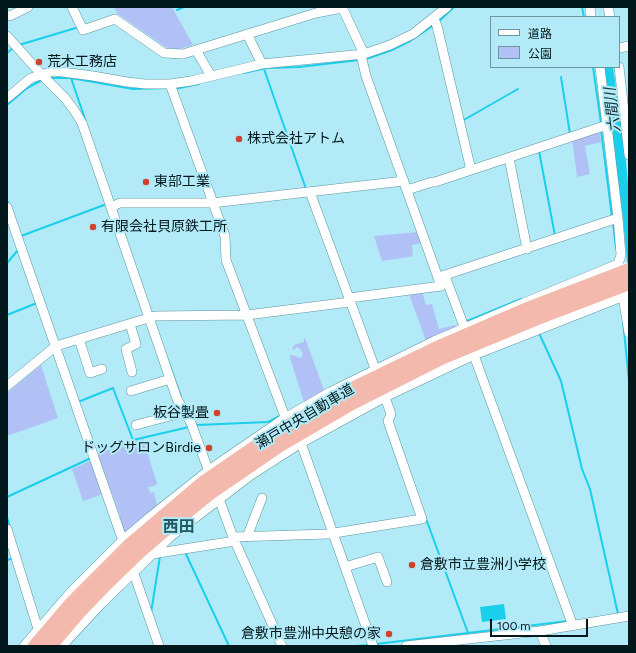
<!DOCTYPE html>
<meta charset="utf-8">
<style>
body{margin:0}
#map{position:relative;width:636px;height:653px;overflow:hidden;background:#b2ebf7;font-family:Figtree,"Noto Sans JP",sans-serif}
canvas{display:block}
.frame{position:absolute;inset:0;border:8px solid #03181d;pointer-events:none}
.legend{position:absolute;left:490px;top:16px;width:130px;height:52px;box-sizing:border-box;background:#b2ebf7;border:1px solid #6c97a0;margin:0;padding:5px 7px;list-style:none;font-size:12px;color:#03181d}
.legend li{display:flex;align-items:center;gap:8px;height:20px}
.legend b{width:20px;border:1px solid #6c97a0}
.scale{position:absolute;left:490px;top:619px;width:98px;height:18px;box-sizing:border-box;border:2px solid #03181d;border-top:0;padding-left:5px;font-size:12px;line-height:14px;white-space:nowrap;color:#03181d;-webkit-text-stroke:3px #b2ebf7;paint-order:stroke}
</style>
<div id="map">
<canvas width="636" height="653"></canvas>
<div class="frame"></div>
<ul class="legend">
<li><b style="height:5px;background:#fff"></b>道路</li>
<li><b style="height:11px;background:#b1c1f5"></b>公園</li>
</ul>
<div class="scale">100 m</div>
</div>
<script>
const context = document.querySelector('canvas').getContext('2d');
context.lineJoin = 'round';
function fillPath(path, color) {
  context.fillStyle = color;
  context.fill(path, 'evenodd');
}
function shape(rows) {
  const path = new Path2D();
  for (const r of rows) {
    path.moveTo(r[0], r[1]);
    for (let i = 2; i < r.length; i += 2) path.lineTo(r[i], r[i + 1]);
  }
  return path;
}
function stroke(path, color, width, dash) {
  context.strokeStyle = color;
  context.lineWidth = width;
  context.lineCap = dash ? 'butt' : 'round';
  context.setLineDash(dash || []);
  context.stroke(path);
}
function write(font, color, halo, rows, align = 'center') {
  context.font = font + ' Figtree,"Noto Sans JP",sans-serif';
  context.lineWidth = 4;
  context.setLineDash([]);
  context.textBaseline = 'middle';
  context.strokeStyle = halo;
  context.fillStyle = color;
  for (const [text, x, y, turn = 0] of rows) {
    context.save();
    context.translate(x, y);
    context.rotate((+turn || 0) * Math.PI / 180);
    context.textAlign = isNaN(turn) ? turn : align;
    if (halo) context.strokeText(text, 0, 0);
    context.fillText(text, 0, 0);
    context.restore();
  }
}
fillPath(shape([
 [114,7,172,7,193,45,178,49,168,48,164,46,118,14],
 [599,130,601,142,585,146,590,174,577,177,572,139],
 [418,232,423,243,412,245,413,254,412,256,409,257,382,261,374,236],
 [422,292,426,305,432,304,439,329,455,325,456,327,426,341,409,294],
 [305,338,324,390,304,402,290,358,290,355,296,356,298,358,302,357,303,354,300,349,297,347,294,350,292,349,294,345,304,342,304,339],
 [41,365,58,418,7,436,7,393],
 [143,439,157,483,157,484,154,486,148,487,150,493,154,492,157,505,125,534,120,517,120,515,97,453,130,445,132,442],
 [92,460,104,492,100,495,83,501,72,469]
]), '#b1c1f5');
fillPath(shape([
 [603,67,613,67,625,152,629,193,629,262,627,263,623,218],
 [504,604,506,619,482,622,480,607]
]), '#19cfeb');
stroke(shape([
 [582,7,584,17],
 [177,10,184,7],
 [438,22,454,7],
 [19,45,79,27],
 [7,53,13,48],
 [366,59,392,50,410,41,434,25],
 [593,67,601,123],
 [264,69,306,189],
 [244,73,266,68,299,67,359,60],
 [561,77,570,134],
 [50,78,71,78,133,89,168,88],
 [71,78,86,122],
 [174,89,199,84],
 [7,105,27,88,42,80],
 [462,121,518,89],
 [601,130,612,217],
 [539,151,555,236],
 [7,200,9,205],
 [613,223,616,248],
 [21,236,104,205],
 [7,263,19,249],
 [7,315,37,303],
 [623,321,629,381],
 [465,322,521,299,522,300],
 [539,333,561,381,582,469,590,489,618,614],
 [168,360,181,397],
 [78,402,113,388,133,440,189,427],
 [197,425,268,422,280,416],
 [7,497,91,458],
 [425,516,468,633],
 [7,517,10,528],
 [185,552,229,646],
 [7,560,14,558],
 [151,613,160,556],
 [376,644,568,621],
 [356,646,369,645]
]), '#19cfeb', 2);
const minor = shape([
 [72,7,83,30,115,19,164,53,183,54,196,50,211,76],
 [342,7,364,54],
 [590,7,591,17],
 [608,7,610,17],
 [7,16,12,15,28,7],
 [434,19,437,26,471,170],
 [247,34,262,64],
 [7,36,41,74,65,98,74,110,82,123,177,399,191,423,233,537,282,646],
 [619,48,629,46],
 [196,50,316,13,342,8],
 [600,67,618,218,621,255,618,264,619,271],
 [619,67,629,155],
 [170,84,225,236,226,260,287,422],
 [7,98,31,78,54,71,93,76,127,82,145,84,170,84,191,81,262,64,364,54,390,45,413,34,447,7],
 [509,158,527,249],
 [407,190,432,182,435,182,607,125],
 [310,192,377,374],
 [7,207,124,544],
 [111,207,120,203,212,203,404,181],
 [445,276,466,332],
 [439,277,618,218],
 [622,291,629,333],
 [349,298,441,286,366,76,361,55],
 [130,324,136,344,126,349,132,372],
 [79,339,90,373,102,369],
 [472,350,573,626],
 [7,386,56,346,155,316,247,315,350,302],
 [131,391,170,379],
 [136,425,185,412],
 [298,439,301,443,373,646],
 [7,529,38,629],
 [233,537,328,534,422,519,388,421,391,414,383,392],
 [247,537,262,498],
 [152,554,235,541],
 [345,567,378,557,387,582],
 [132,568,159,646],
 [540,631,546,646],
 [24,646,70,593,123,540,150,517,209,470,285,418,330,392,434,341,526,302,618,264],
 [62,646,101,604,170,537,251,475,301,443,385,397,474,355,629,294],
 [406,646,540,631,629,616]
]);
stroke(minor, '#5e949f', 10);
stroke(minor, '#fff', 9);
const highwayBridge = shape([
 [35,646,71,604,131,544,203,483,273,435,346,392,437,348,530,308,629,270],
 [50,646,79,612,108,582,139,552,174,522,210,493,280,445,352,403,441,358,535,319,629,283]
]);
stroke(highwayBridge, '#fff', 16, []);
stroke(highwayBridge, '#f3b9ad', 14);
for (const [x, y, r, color] of [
 [39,62,4,"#cf432c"],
 [239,139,4,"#cf432c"],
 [146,182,4,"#cf432c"],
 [93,227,4,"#cf432c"],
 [217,413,4,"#cf432c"],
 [209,448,4,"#cf432c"],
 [412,565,4,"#cf432c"],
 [389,634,4,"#cf432c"]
]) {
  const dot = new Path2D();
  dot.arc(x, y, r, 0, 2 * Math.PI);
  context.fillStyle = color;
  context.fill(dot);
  stroke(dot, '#b2ebf7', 1.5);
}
write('14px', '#03181d', '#b2ebf7', [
 ["荒木工務店",47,62],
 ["株式会社アトム",247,139],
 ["東部工業",154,182],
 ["有限会社貝原鉄工所",101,227],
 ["板谷製畳",209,413,"right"],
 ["ドッグサロンBirdie",201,448,"right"],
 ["倉敷市立豊洲小学校",420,565],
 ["倉敷市豊洲中央憩の家",381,634,"right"]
], 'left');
write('14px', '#03181d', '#b2ebf7', [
 ["瀬戸中央自動車道",305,417,-31]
]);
write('italic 15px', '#152f34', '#b2ebf7', [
 ["六間川",613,110,-97]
]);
write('bold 16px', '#225963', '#b2ebf7', [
 ["西田",179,527]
]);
</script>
